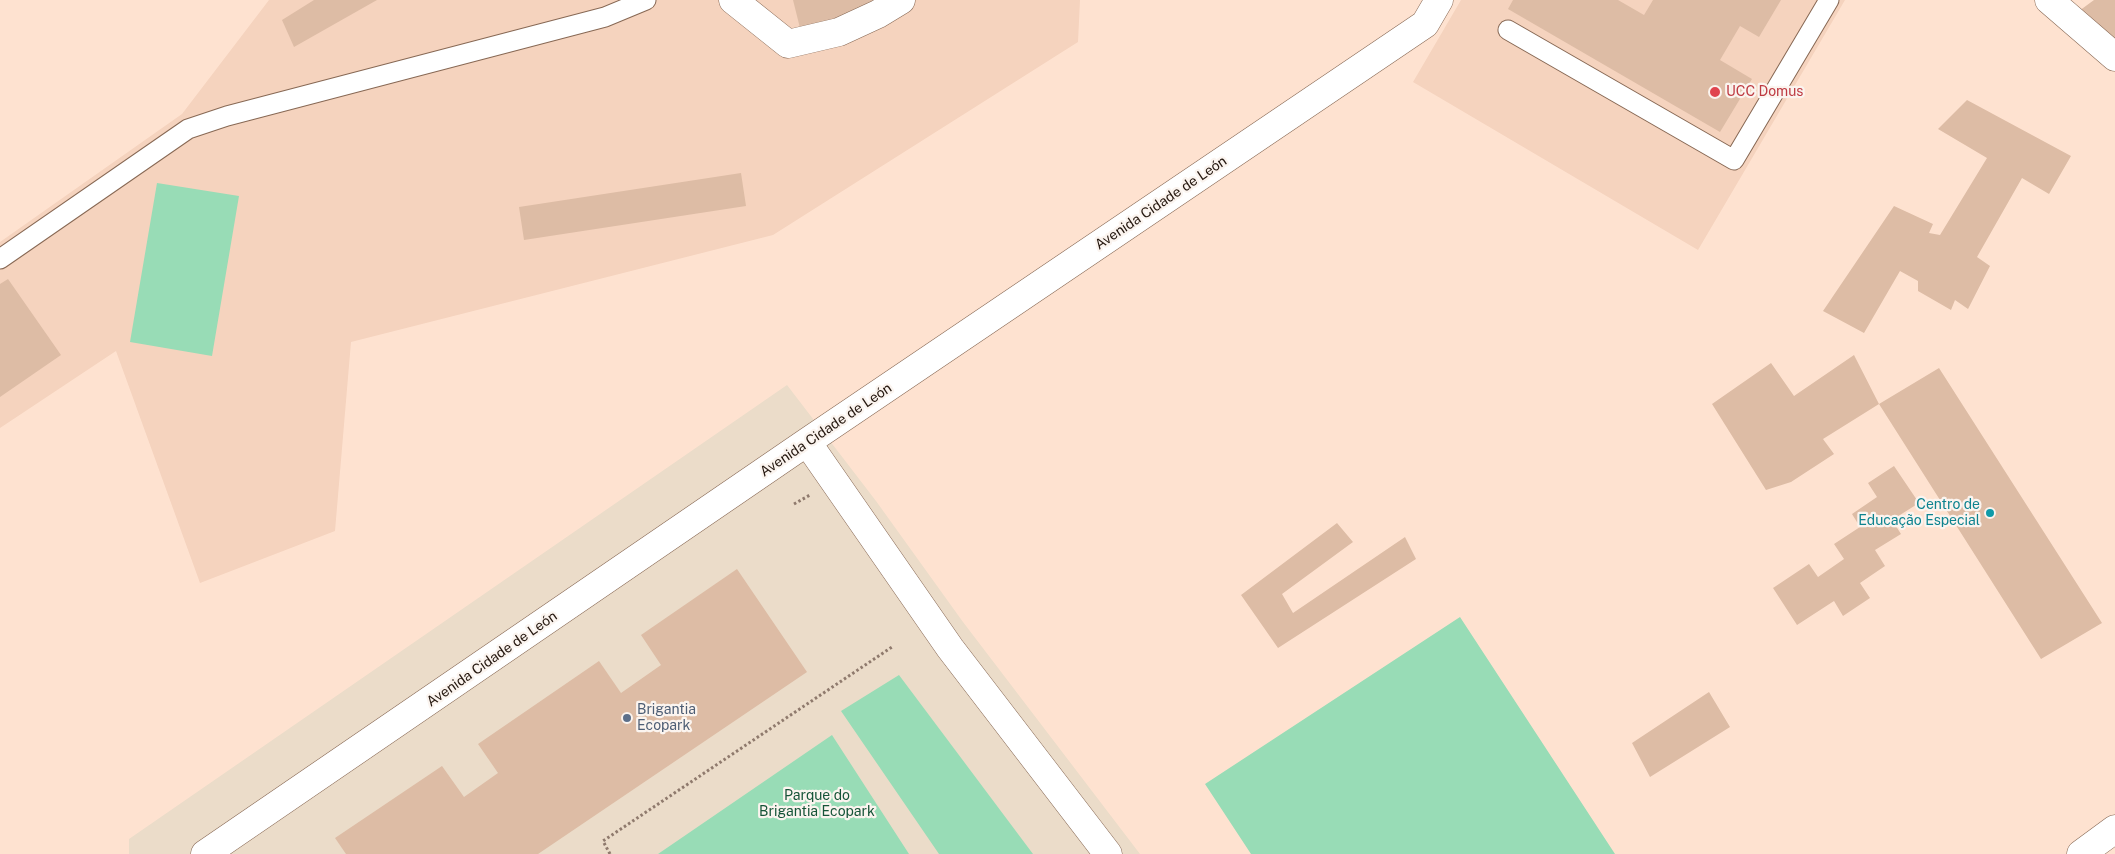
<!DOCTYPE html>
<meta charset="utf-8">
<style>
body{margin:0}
canvas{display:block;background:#fee2d0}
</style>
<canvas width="2115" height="854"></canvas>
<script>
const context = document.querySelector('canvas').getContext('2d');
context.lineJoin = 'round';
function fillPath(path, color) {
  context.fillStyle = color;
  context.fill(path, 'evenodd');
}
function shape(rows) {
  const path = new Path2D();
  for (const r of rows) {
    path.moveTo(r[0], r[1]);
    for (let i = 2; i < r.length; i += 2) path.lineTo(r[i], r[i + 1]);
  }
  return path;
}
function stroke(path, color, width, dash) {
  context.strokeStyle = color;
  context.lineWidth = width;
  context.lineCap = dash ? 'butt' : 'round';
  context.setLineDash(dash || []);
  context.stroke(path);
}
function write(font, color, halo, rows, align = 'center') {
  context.font = font + ' "Public Sans",sans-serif';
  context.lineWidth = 4.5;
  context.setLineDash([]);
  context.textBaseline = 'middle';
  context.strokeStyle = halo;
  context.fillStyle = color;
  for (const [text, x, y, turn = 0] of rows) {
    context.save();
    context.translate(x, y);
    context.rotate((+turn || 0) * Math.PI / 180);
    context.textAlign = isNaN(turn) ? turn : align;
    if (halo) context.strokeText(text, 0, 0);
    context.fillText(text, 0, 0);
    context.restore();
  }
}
fillPath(shape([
 [787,385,876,501,963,622,1140,854,129,854,129,839]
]), '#ebdcc9');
fillPath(shape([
 [269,0,1080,0,1078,42,773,235,351,342,335,531,200,583,116,351,0,428,0,242,182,114],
 [1461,0,1845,0,1698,250,1413,82]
]), '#f5d3be');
fillPath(shape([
 [157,183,239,196,212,356,130,342],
 [1460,617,1615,854,1251,854,1205,784],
 [899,675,1033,854,939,854,841,711],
 [832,735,909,854,658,854]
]), '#98dcb6');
fillPath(shape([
 [314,0,377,0,294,47,282,20],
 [793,0,888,0,801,32],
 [1513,0,1618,0,1644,15,1653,0,1781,0,1759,37,1740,26,1720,60,1752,79,1720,132,1508,9],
 [2094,0,2115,0,2115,41,2079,11],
 [1967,100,2071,156,2049,194,2022,178,1977,257,1990,266,1968,309,1955,300,1951,310,1918,291,1918,281,1900,271,1864,333,1823,311,1894,206,1933,224,1929,233,1940,235,1987,158,1938,129],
 [741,173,746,206,524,240,519,207],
 [8,279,61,355,0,397,0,284],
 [1854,355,1879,404,1823,439,1834,454,1791,482,1766,490,1712,404,1771,363,1794,396],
 [1939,368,2102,623,2041,659,1879,404],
 [1894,466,1919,503,1892,520,1901,534,1875,550,1885,566,1860,583,1870,598,1843,616,1834,601,1797,625,1773,588,1809,564,1818,577,1844,559,1834,544,1860,527,1852,514,1877,497,1868,483],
 [1337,523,1353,542,1282,594,1293,613,1405,537,1416,559,1278,648,1241,595],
 [737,569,807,672,538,854,346,854,335,838,442,766,464,797,498,773,478,744,599,661,621,693,661,665,641,635],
 [1709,692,1730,727,1650,777,1632,743]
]), '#ddbca5');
const lane = shape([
 [1508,30,1734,160,1829,0],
 [0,259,188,129,227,116,605,17,646,0]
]);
const street = shape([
 [733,0,788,44,839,32,878,14,901,0],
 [2049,0,2115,57],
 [807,442,950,648,1108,854],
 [205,854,807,442,1425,24,1439,0],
 [2081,854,2115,829]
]);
stroke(lane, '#876854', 21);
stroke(street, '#876854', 29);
stroke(shape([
 [794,504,810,495],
 [610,854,603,841,892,647]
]), '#8f7a6d', 3, [2.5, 2.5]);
stroke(lane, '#fff', 19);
stroke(street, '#fff', 28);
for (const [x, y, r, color] of [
 [1715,92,6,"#e0444e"],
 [1990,513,5,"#0f9aa8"],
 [627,718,5,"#5c6f8a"]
]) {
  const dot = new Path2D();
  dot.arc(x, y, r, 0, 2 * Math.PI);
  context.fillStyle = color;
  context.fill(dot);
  stroke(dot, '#fbf4ef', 2);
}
write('14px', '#be3a42', '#fbf4ef', [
 ["UCC Domus",1726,92]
], 'left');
write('14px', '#23160e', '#fbf4ef', [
 ["Avenida Cidade de León",1161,203,-34],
 ["Avenida Cidade de León",826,430,-34],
 ["Avenida Cidade de León",492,659,-35]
]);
write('14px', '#0d838f', '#fbf4ef', [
 ["Centro de",1980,505],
 ["Educação Especial",1980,521]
], 'right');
write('14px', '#4e5e75', '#fbf4ef', [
 ["Brigantia",637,710],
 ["Ecopark",637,726]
], 'left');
write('14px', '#165438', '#fbf4ef', [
 ["Parque do",817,796],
 ["Brigantia Ecopark",817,812]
]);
</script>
